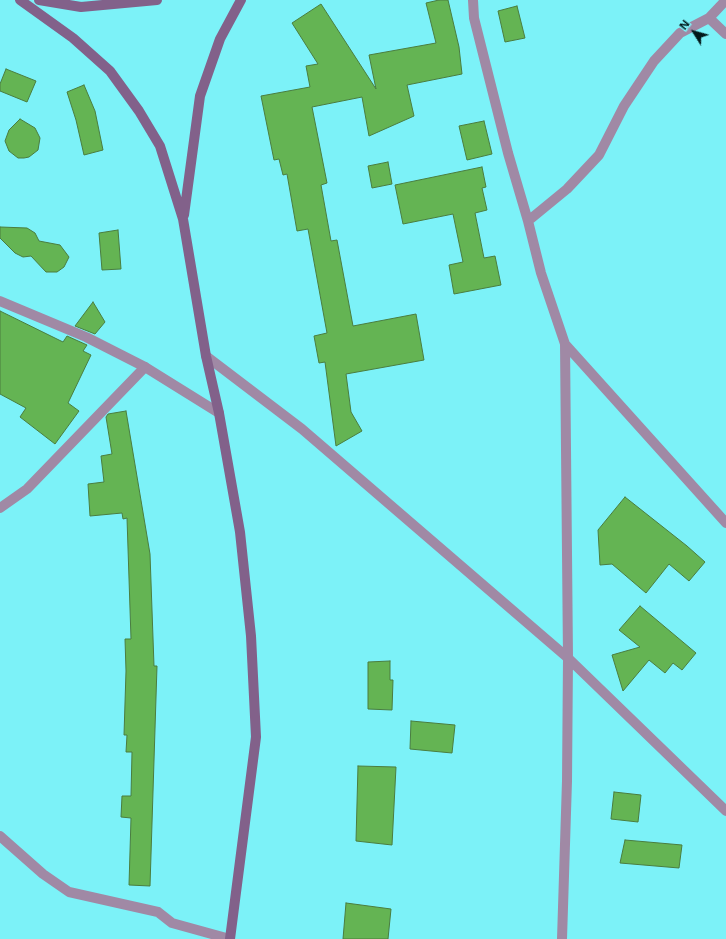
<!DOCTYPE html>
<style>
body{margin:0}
#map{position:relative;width:726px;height:939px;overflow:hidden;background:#7cf2f8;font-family:"Noto Sans",sans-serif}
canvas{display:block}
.north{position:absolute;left:674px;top:12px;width:40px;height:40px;-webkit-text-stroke:3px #7cf2f8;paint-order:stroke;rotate:307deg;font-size:11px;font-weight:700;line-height:16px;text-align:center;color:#01191a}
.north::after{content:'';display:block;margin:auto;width:14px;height:18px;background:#01191a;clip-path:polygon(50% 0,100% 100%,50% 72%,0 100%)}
</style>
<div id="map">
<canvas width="726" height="939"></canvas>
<div class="north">N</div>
</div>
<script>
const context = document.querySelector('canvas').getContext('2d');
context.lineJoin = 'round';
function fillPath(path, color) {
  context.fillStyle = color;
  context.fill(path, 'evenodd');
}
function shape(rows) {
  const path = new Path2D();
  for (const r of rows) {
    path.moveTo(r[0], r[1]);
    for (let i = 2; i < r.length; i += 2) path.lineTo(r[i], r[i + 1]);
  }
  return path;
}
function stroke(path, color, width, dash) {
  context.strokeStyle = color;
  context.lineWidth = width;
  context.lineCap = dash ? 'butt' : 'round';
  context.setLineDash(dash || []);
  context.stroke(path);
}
const building = shape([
 [439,0,448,0,459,47,462,74,407,85,414,116,369,136,362,97,312,107,327,183,321,185,331,241,337,240,353,326,416,314,424,360,346,374,351,412,362,431,336,446,325,362,319,363,314,336,327,333,308,229,297,231,287,174,283,175,279,159,274,160,261,96,310,87,306,66,318,64,292,23,321,4,376,89,369,55,436,43,426,3,439,0],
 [517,6,525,38,505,42,498,11,517,6],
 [6,69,36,81,27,102,0,91,0,84,6,69],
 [84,85,95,111,103,150,84,155,76,120,67,92,84,85],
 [20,119,35,128,40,138,38,150,29,157,24,158,18,158,9,151,5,141,9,130,20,119],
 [484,121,492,154,467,160,459,126,484,121],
 [388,162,392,184,372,188,368,166,388,162],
 [482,167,486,187,482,188,487,210,475,213,484,258,495,256,501,285,454,294,449,265,463,262,453,214,403,224,395,185,482,167],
 [0,227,27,228,35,233,39,241,60,245,69,257,64,267,57,272,46,272,31,256,23,257,15,253,0,238,0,227],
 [118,230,121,269,102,270,99,233,118,230],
 [93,302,105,322,95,334,75,326,93,302],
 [0,311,63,342,67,336,87,345,83,351,91,355,68,403,79,411,55,444,20,417,26,408,0,394,0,311],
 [126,411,150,554,154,666,157,666,150,886,129,885,131,818,121,817,122,796,131,796,132,752,126,752,127,735,124,735,126,671,125,639,131,639,127,518,123,519,122,513,90,516,88,484,104,482,101,456,112,454,106,417,108,414,126,411],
 [625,497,687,546,705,562,689,581,669,564,646,593,612,564,600,565,598,530,625,497],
 [640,606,696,653,682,670,673,663,665,673,649,660,623,691,612,655,640,647,619,630,640,606],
 [390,661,390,680,393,680,392,710,368,709,368,662,390,661],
 [411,721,455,725,452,753,410,749,411,721],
 [358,766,396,767,392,845,356,841,358,766],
 [614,792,641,795,638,822,611,819,614,792],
 [625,840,682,845,679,868,620,863,625,840],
 [346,903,391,909,388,939,343,939,346,903]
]);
fillPath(building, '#64b453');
stroke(building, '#4a7d3f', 1);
stroke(shape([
 [0,508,27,489,145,367],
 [0,836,43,874,69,892,158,912,172,923,230,939]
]), '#a089a5', 10);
stroke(shape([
 [473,0,474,18,508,153,528,221,541,273,565,344,568,658,567,781,562,939],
 [709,18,726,34],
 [528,221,567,189,599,155,624,106,654,61,680,33,709,18,726,0],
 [0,301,86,337,145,367,219,413],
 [565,344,726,523],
 [206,356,302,429,568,658,726,811]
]), '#a089a5', 10);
stroke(shape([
 [20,0,73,38,110,71,139,111,160,146,183,219,206,356,219,413,240,532,251,636,256,737,230,939],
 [39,0,81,7,157,0],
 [184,215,200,96,220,39,241,0]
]), '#82618a', 10);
</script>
